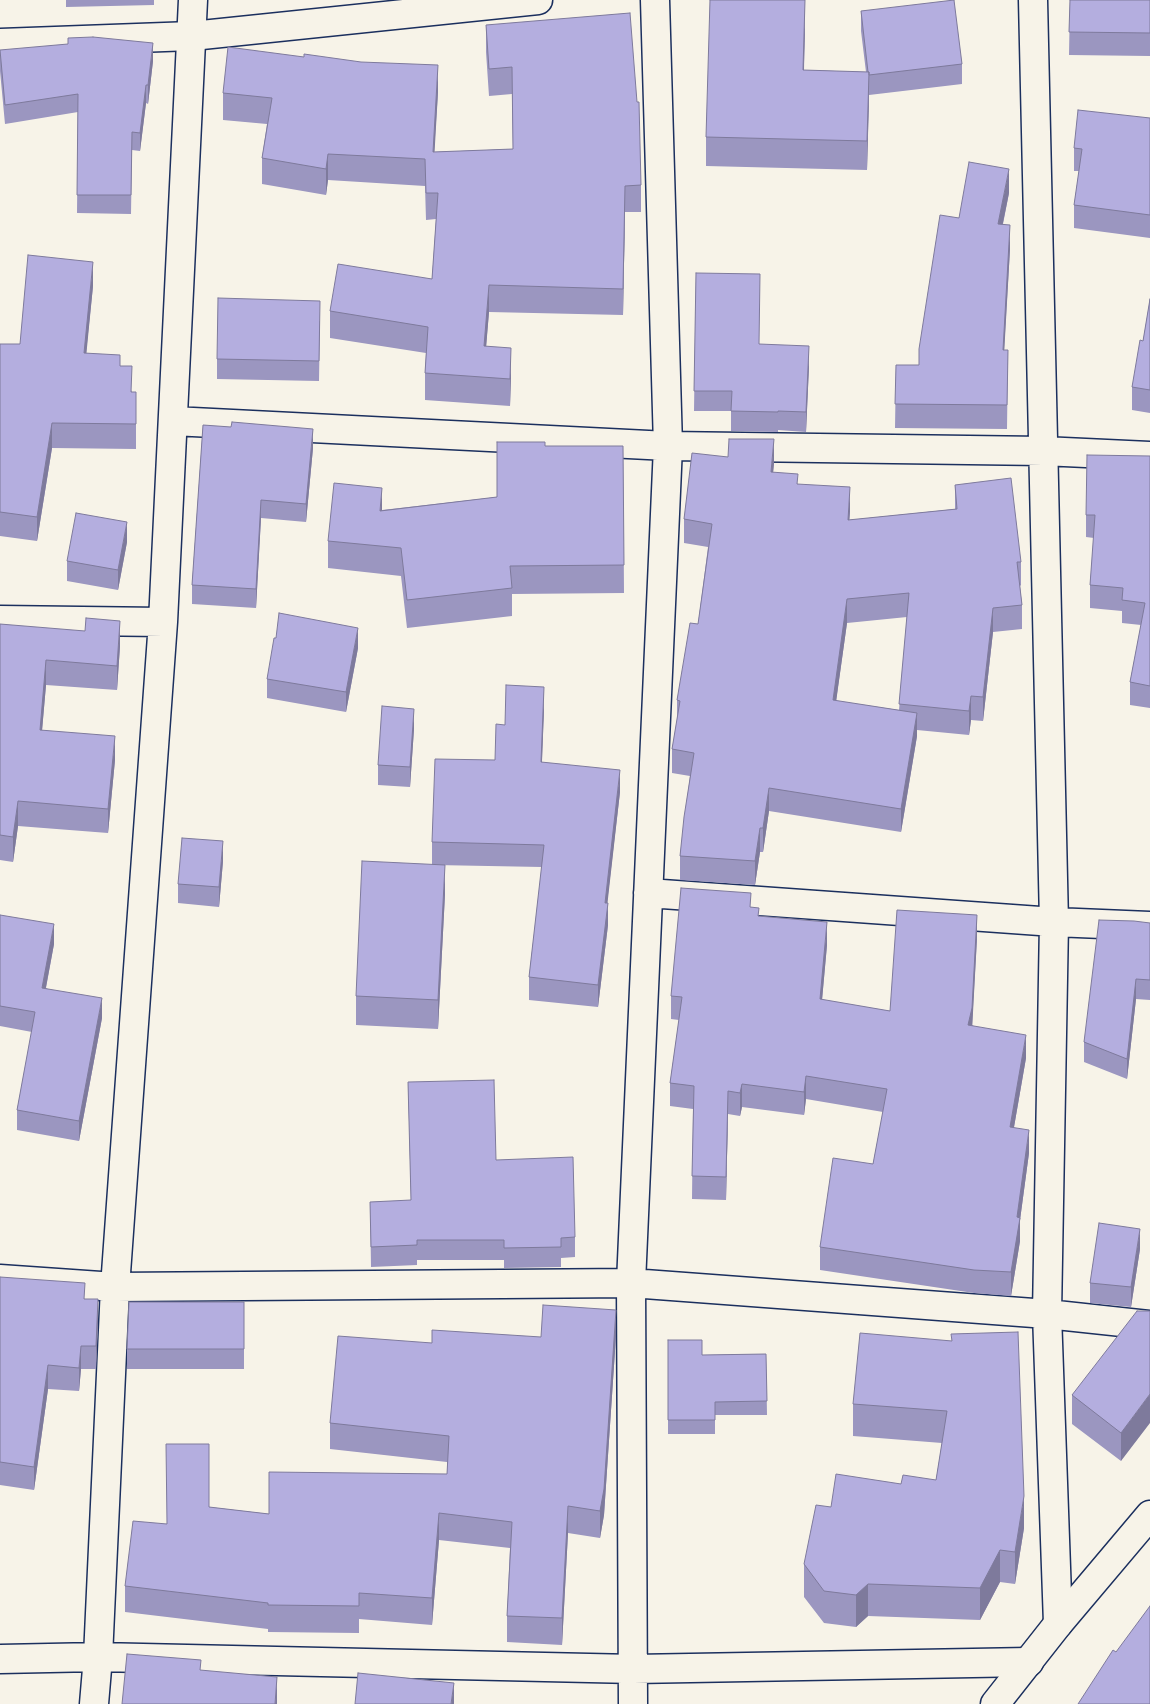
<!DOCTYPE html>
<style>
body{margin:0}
canvas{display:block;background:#f7f3e8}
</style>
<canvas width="1150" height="1704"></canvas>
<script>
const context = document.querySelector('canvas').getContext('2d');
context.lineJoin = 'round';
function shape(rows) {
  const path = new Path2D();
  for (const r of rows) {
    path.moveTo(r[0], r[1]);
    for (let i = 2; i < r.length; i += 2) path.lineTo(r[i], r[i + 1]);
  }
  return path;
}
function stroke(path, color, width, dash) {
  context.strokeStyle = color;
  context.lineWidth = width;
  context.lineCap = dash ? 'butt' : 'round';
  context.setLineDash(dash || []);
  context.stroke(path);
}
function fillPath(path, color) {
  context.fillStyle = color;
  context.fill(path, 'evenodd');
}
const minor = shape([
 [1033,0,1054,922,1047,1314,1058,1624],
 [173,421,668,446,1043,451,1150,456],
 [0,620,163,622],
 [648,893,1054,922,1150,926],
 [0,1279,115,1287,631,1283,1047,1314,1150,1325],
 [0,1659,98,1657,634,1669,1029,1662],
 [94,1704,98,1657,115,1287,163,622,193,0],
 [633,1704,631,1283,668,446,655,0]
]);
const tertiary = shape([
 [995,1704,1058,1624,1150,1515]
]);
const secondary = shape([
 [0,43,192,36,538,0]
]);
stroke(minor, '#1b2f5e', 31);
stroke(tertiary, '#1b2f5e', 31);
stroke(secondary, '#1b2f5e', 31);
stroke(minor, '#f7f3e8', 28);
stroke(tertiary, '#f7f3e8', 28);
stroke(secondary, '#f7f3e8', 28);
fillPath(shape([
 [66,0,154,0,154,5,66,7],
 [1070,0,1150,0,1150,56,1069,55],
 [861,11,962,64,962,84,869,95,867,170,706,166,706,137,805,28,804,70,866,72,861,31],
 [486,25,641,185,641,212,625,212,623,315,489,312,486,346,511,375,510,406,425,400,425,373,426,353,330,338,330,311,432,279,436,219,426,220,425,186,328,180,326,195,262,184,262,158,267,124,223,120,223,93,438,92,434,152,513,149,512,94,489,96,486,52],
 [0,50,153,61,148,104,146,103,140,151,132,150,131,214,77,213,78,112,5,124,0,71],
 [1150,118,1150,238,1074,228,1074,205,1079,171,1074,171,1074,148],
 [1009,193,1003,224,1010,249,1004,350,1008,350,1007,429,895,428,896,365,919,365,959,218],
 [696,273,759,344,809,366,806,432,778,430,778,432,731,431,731,411,694,411],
 [93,286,86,353,120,366,132,392,136,392,136,449,52,448,37,541,0,536,0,344,20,344],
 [1150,299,1150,413,1132,410,1132,387,1143,341],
 [320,321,319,381,217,379,217,359],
 [203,425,313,448,306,522,261,518,256,608,192,604,192,585],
 [545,446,623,446,624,593,512,594,512,616,407,628,401,576,328,568,328,541,382,510,497,497],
 [1150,456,1150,708,1130,705,1130,682,1141,625,1122,623,1122,611,1090,608,1090,585,1094,538,1086,537,1086,515],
 [774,463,773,472,798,484,850,511,849,520,955,509,955,485,1021,562,1021,585,1020,586,1022,605,1022,629,993,632,983,721,971,720,969,735,917,730,917,736,901,832,769,811,763,852,760,852,755,885,680,880,680,856,690,776,672,773,672,749,677,722,677,700,698,624,708,547,684,543,684,519],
 [907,617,899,710,836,701,847,623],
 [127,542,118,590,67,581,67,561],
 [0,624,120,646,117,690,46,685,42,730,115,760,108,833,18,826,13,862,0,860],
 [276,638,358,648,346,712,267,698,267,679],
 [544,709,542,762,620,792,607,903,608,925,598,1007,529,1000,529,977,542,867,435,865,445,894,438,1029,356,1025,356,996,432,865,432,842,495,760,505,725],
 [414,729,410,787,378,785,378,765],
 [223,861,219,907,178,903,178,884],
 [751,907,759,916,827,945,822,1000,890,1011,977,938,972,1025,1026,1058,1014,1127,1029,1153,1020,1220,1020,1241,1011,1296,974,1293,820,1270,820,1247,873,1164,883,1112,806,1099,804,1115,742,1107,740,1116,728,1114,726,1200,692,1199,693,1109,670,1106,670,1083,679,1020,671,1019,671,996],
 [0,915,54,944,46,988,102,1018,79,1141,17,1130,17,1110,32,1032,0,1026],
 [1150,923,1150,1000,1136,999,1127,1079,1084,1062,1084,1042],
 [408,1082,496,1160,575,1237,575,1257,561,1258,561,1267,504,1268,504,1260,417,1260,417,1265,371,1267,370,1202,411,1201],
 [1140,1249,1131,1307,1090,1303,1090,1283],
 [0,1277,85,1299,98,1322,96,1369,81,1369,79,1391,48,1389,34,1490,0,1485],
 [244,1302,244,1369,127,1369,127,1349],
 [1150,1311,1121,1461,1072,1424,1072,1395],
 [616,1336,604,1515,600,1538,568,1533,562,1645,507,1642,507,1616,510,1548,439,1540,432,1625,359,1619,359,1633,268,1632,268,1629,125,1612,125,1586,166,1524,209,1507,269,1514,447,1474,447,1462,330,1449,330,1423,432,1343,541,1337],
 [668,1340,702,1355,766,1354,767,1415,715,1415,715,1434,668,1434],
 [951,1341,1024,1528,1015,1584,1000,1582,980,1620,868,1616,856,1627,824,1623,804,1597,804,1564,831,1507,901,1484,936,1480,942,1443,853,1436,853,1404]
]), '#9b96c0');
fillPath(shape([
 [805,0,805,28,803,99,803,70],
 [153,43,153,61,148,104,148,85],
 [438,65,438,92,433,179,433,152],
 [869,72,869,100,867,170,867,141],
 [146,85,146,103,140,151,140,133],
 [328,154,328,180,326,195,326,169],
 [1009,169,1009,193,998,247,998,224],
 [625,186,625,212,623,315,623,289],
 [1010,225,1010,249,1003,373,1003,350],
 [93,262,93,286,84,378,84,353],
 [489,285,489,312,484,373,484,346],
 [809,346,809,366,806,432,806,412],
 [511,348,511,375,510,406,510,379],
 [52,423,52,448,37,541,37,517],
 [313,429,313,448,306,522,306,504],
 [774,439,774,463,771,496,771,472],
 [850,487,850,511,848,544,848,520],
 [382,488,382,516,380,511],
 [261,500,261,518,256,608,256,589],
 [127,522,127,542,118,590,118,570],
 [847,599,847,623,833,724,833,700],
 [993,608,993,632,983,721,983,697],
 [120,621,120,646,117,690,117,666],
 [358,628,358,648,346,712,346,692],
 [46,660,46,685,40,754,40,730],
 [544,687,544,709,541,784,541,762],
 [971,696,971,720,969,735,969,711],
 [414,709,414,729,410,787,410,767],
 [917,713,917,736,901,832,901,809],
 [115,736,115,760,108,833,108,809],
 [620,770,620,792,605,925,605,903],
 [769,788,769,811,763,852,763,828],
 [18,801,18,826,13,862,13,837],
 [760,828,760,852,755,885,755,861],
 [223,841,223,861,219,907,219,887],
 [445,865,445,894,438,1029,438,1000],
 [608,903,608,925,598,1007,598,985],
 [977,915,977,938,972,1031,968,1025],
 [827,922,827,945,820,1022,820,999],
 [54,924,54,944,42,1008,42,988],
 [1136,979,1136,999,1127,1079,1127,1059],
 [102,998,102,1018,79,1141,79,1121],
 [1026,1035,1026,1058,1010,1150,1010,1127],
 [806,1076,806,1099,804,1115,804,1092],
 [742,1084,742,1107,740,1116,740,1093],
 [728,1091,728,1114,726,1200,726,1177],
 [1029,1130,1029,1153,1020,1220,1020,1241,1011,1296,1011,1272,1017,1217],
 [1140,1229,1140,1249,1131,1307,1131,1287],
 [98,1299,98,1322,96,1369,96,1346],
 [616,1310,616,1336,604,1515,600,1538,600,1511],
 [81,1346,81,1369,79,1391,79,1368],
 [48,1365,48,1389,34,1490,34,1467],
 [1150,1394,1150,1423,1121,1461,1121,1433],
 [1024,1496,1024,1528,1015,1584,1015,1552],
 [568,1506,568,1533,562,1645,562,1618],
 [439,1513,439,1540,432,1625,432,1598],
 [1000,1550,1000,1582,980,1620,980,1588],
 [868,1584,868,1616,856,1627,856,1595],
 [277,1677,277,1704,275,1704],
 [454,1683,454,1704,451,1704]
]), '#7e7a9c');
const building = shape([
 [710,0,805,0,803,70,869,72,867,141,706,137,710,0],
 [954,0,962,64,869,75,869,72,868,72,861,11,954,0],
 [1070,0,1150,0,1150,33,1069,32,1070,0],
 [630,13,637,102,639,102,641,185,625,186,623,289,489,285,484,346,511,348,510,379,425,373,428,327,330,311,338,264,432,279,438,193,426,193,425,159,328,154,326,169,262,158,272,98,223,93,228,47,304,57,304,54,361,62,438,65,433,152,513,149,512,67,489,69,486,25,630,13],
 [93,37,153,43,148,85,146,85,140,133,132,132,131,195,77,195,78,94,5,105,0,50,68,44,68,38,93,37],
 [1078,110,1150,118,1150,215,1074,205,1082,149,1074,148,1078,110],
 [969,162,1009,169,998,224,1010,225,1003,350,1008,350,1007,405,895,404,896,365,919,365,919,349,940,215,959,218,969,162],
 [28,255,93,262,84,353,120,355,120,366,132,366,131,392,136,392,136,424,52,423,37,517,0,512,0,344,20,344,28,255],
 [696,273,760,274,759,344,809,346,806,412,778,411,778,412,731,411,732,391,694,391,696,273],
 [218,298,320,301,319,361,217,359,218,298],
 [1150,299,1150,390,1132,387,1140,340,1143,341,1150,299],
 [232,422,313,429,306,504,261,500,256,589,192,585,203,425,231,427,232,422],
 [729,439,774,439,771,472,798,474,797,484,850,487,848,520,957,509,955,485,1011,478,1021,562,1017,562,1022,605,993,608,983,697,971,696,969,711,899,704,909,593,847,599,833,700,917,713,901,809,769,788,763,828,760,828,755,861,680,856,684,817,694,753,672,749,680,701,677,700,690,623,698,624,712,524,684,519,692,453,728,457,729,439],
 [497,442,545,442,545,446,623,446,624,565,510,566,512,588,407,600,401,548,328,541,334,483,382,488,380,511,497,497,497,442],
 [1087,455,1150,456,1150,686,1130,682,1145,603,1122,600,1123,588,1090,585,1095,515,1086,515,1087,455],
 [76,513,127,522,118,570,67,561,76,513],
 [279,613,358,628,346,692,267,679,274,638,276,638,279,613],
 [86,618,120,621,117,666,46,660,40,730,115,736,108,809,18,801,13,837,0,835,0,624,85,631,86,618],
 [506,685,544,687,541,762,620,770,605,903,608,903,598,985,529,977,544,845,432,842,435,759,495,760,496,724,505,725,506,685],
 [382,706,414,709,410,767,378,765,382,706],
 [182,838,223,841,219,887,178,884,182,838],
 [362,861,445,865,438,1000,356,996,362,861],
 [681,888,751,893,750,907,759,908,758,916,827,922,820,999,890,1011,897,910,977,915,972,1008,968,1025,1026,1035,1010,1127,1029,1130,1017,1217,1020,1218,1011,1272,974,1270,820,1247,833,1158,873,1164,887,1089,806,1076,804,1092,742,1084,740,1093,728,1091,726,1177,692,1176,694,1086,670,1083,682,997,671,996,681,888],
 [0,915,54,924,42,988,102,998,79,1121,17,1110,35,1012,0,1006,0,915],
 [1099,920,1134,921,1150,923,1150,980,1136,979,1127,1059,1084,1042,1099,920],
 [494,1080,496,1160,573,1157,575,1237,561,1238,561,1247,504,1248,504,1240,417,1240,417,1245,371,1247,370,1202,411,1200,408,1082,494,1080],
 [1099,1223,1140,1229,1131,1287,1090,1283,1099,1223],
 [0,1277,85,1283,84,1299,98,1299,96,1346,81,1346,79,1368,48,1365,34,1467,0,1462,0,1277],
 [129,1302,244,1302,244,1349,127,1349,129,1302],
 [543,1305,616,1310,604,1489,600,1511,568,1506,562,1618,507,1616,512,1522,439,1513,432,1598,359,1593,359,1606,268,1605,268,1603,125,1586,133,1521,167,1524,166,1444,209,1444,209,1507,269,1514,269,1472,447,1474,449,1436,330,1423,338,1336,432,1343,432,1330,541,1337,543,1305],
 [1137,1311,1150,1311,1150,1394,1121,1433,1072,1395,1137,1311],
 [1018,1332,1024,1496,1015,1552,1000,1550,980,1588,868,1584,856,1595,824,1591,804,1564,816,1505,831,1507,836,1474,901,1484,903,1475,936,1480,947,1411,853,1404,860,1333,952,1341,951,1334,1018,1332],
 [668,1340,702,1340,702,1355,766,1354,767,1401,715,1402,715,1420,668,1420,668,1340],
 [1150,1606,1150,1704,1078,1704,1113,1650,1116,1652,1150,1606],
 [127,1654,201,1660,200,1670,277,1677,275,1704,122,1704,127,1654],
 [358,1673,454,1683,451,1704,355,1704,358,1673]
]);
fillPath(building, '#b4aedf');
stroke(building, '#7e7a9c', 1);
</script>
